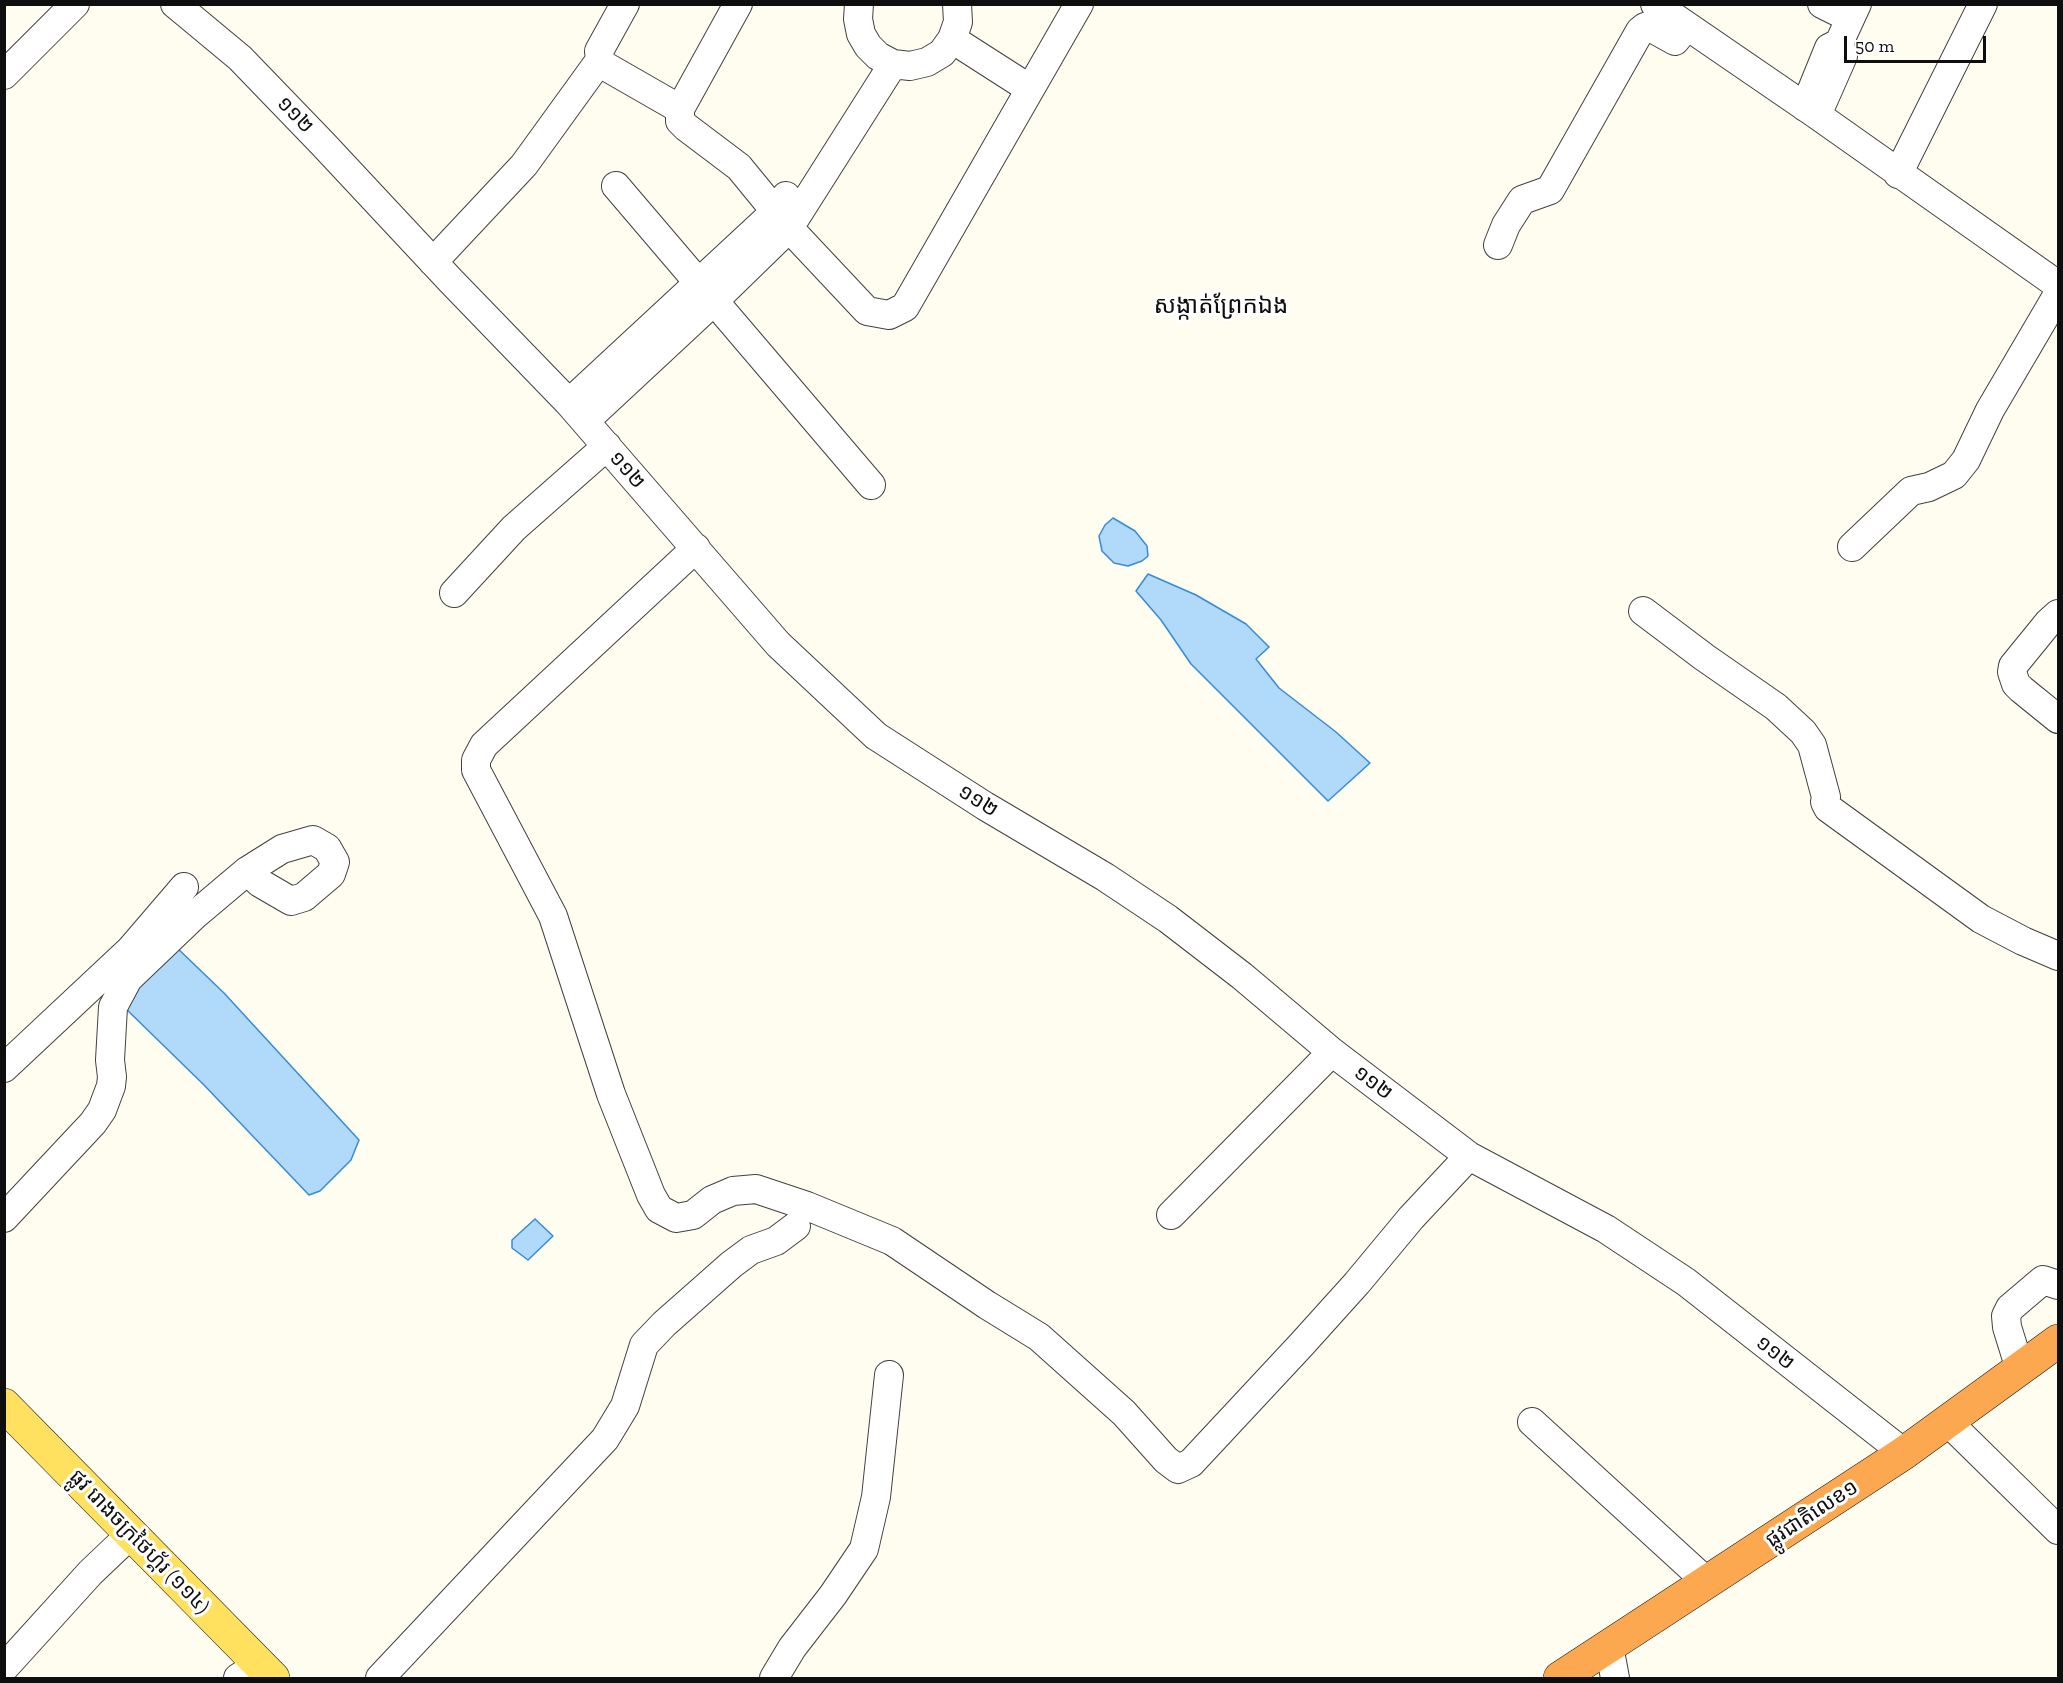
<!DOCTYPE html>
<meta charset="utf-8">
<style>
body{margin:0}
#map{position:relative;width:2063px;height:1683px;overflow:hidden;background:#fffdef;font-family:"Zilla Slab",serif}
canvas{display:block}
.frame{position:absolute;inset:0;border:6px solid #0e0e0e;pointer-events:none}
.scale{position:absolute;left:1844px;top:36px;width:142px;height:27px;box-sizing:border-box;border:3px solid #0e0e0e;border-top:0;padding-left:8px;font-size:18px;line-height:21px;white-space:nowrap;color:#0e0e0e;-webkit-text-stroke:4px #fff;paint-order:stroke}
</style>
<div id="map">
<canvas width="2063" height="1683"></canvas>
<div class="frame"></div>
<div class="scale">50 m</div>
</div>
<script>
const context = document.querySelector('canvas').getContext('2d');
context.lineJoin = 'round';
function fillPath(path, color) {
  context.fillStyle = color;
  context.fill(path, 'evenodd');
}
function shape(rows) {
  const path = new Path2D();
  for (const r of rows) {
    path.moveTo(r[0], r[1]);
    for (let i = 2; i < r.length; i += 2) path.lineTo(r[i], r[i + 1]);
  }
  return path;
}
function stroke(path, color, width, dash) {
  context.strokeStyle = color;
  context.lineWidth = width;
  context.lineCap = dash ? 'butt' : 'round';
  context.setLineDash(dash || []);
  context.stroke(path);
}
function write(font, color, halo, rows, align = 'center') {
  context.font = font + ' "Zilla Slab","Noto Sans Khmer",serif';
  context.lineWidth = 6;
  context.setLineDash([]);
  context.textBaseline = 'middle';
  context.strokeStyle = halo;
  context.fillStyle = color;
  for (const [text, x, y, turn = 0] of rows) {
    context.save();
    context.translate(x, y);
    context.rotate((+turn || 0) * Math.PI / 180);
    context.textAlign = isNaN(turn) ? turn : align;
    if (halo) context.strokeText(text, 0, 0);
    context.fillText(text, 0, 0);
    context.restore();
  }
}
const water = shape([
 [1113,518,1135,531,1147,546,1148,556,1142,561,1128,566,1114,563,1102,551,1099,536,1105,525,1113,518],
 [1148,574,1196,595,1246,624,1269,647,1256,659,1279,688,1336,732,1370,763,1328,801,1191,664,1161,620,1136,591,1148,574],
 [173,944,224,993,359,1140,351,1160,320,1191,309,1195,204,1085,122,1005,173,944],
 [535,1219,553,1236,528,1260,512,1248,512,1240,535,1219]
]);
fillPath(water, '#b1dafa');
stroke(water, '#338cd5', 1.5);
const minor = shape([
 [175,4,240,58,323,144,451,281,569,403,778,644,876,736,985,806,1105,877,1168,919,1242,976,1332,1052,1469,1156,1606,1229,1686,1282,1904,1453],
 [625,4,599,51,600,60,605,66,680,109],
 [738,4,680,109,680,121,686,127,739,167,789,228,867,311,889,315,905,307,1079,4],
 [859,4,858,19,861,34,868,46,878,56,893,64,910,66,927,62,942,53,952,39,958,22,957,4],
 [1655,4,1817,115,2058,285],
 [1822,4,1850,18],
 [952,39,1030,89],
 [1839,43,1857,4],
 [4,75,75,4],
 [1805,107,1829,48,1839,43,1843,56,1817,115],
 [1898,174,1983,4],
 [616,186,871,485],
 [1498,245,1506,225,1522,200,1550,190,1640,31,1645,27,1648,26,1675,41,1687,26],
 [433,262,524,165,600,60],
 [569,403,776,211,786,196],
 [585,421,714,301,789,228,893,64],
 [1852,547,1911,491,1929,487,1954,475,1966,460,1990,410,2058,294],
 [696,548,484,745,476,760,476,770,553,916,611,1094,651,1195,659,1209,676,1218,693,1215,712,1200,733,1191,756,1189,807,1206,892,1241,987,1305,1039,1337,1124,1413,1166,1460,1178,1469,1191,1463,1302,1344,1357,1283,1411,1218,1469,1156],
 [454,593,514,528,607,446],
 [1643,611,1704,657,1776,707,1803,732,1812,745,1826,797,1825,802,1828,808,1981,919,2023,941,2058,956],
 [2058,614,2048,623,2013,666,2012,672,2016,684,2021,689,2058,719],
 [4,1068,130,950,184,887],
 [1171,1215,1332,1052],
 [4,1218,93,1123,102,1110,111,1086,112,1077,110,1060,113,1007,128,979,196,914,247,871,282,849,313,840,327,848,335,862,331,874,304,897,291,901,260,883,247,871],
 [2020,1369,2007,1327,2006,1316,2010,1308,2043,1280,2058,1285],
 [1532,1422,1707,1582],
 [1948,1422,2058,1530],
 [1609,1646,1615,1678],
 [4,1668,91,1572,131,1534],
 [238,1678,259,1664],
 [380,1678,605,1439,625,1406,644,1345,664,1324,732,1264,751,1250,776,1241,796,1226],
 [774,1678,792,1648,833,1595,864,1549,876,1497,889,1375]
]);
const major = shape([
 [4,1405,273,1678]
]);
const highway = shape([
 [1560,1678,1904,1453,2058,1341]
]);
stroke(minor, '#414141', 30);
stroke(major, '#1f1f1f', 34);
stroke(highway, '#1f1f1f', 34);
stroke(minor, '#fff', 28);
stroke(major, '#ffe15f', 33);
stroke(highway, '#fca850', 33);
write('21px', '#0e0e0e', '#fff', [
 ["១១២",295,115,46],
 ["១១២",627,470,49],
 ["១១២",978,801,32],
 ["១១២",1373,1083,37],
 ["១១២",1775,1353,38],
 ["ផ្លូវជាតិលេខ១",1812,1514,-33],
 ["ផ្លូវ រោងចក្រថៃហ្គ័រ (១១៤)",139,1542,46]
]);
write('24px', '#0e0e0e', '#fff', [
 ["សង្កាត់ព្រែកឯង",1221,306]
]);
</script>
